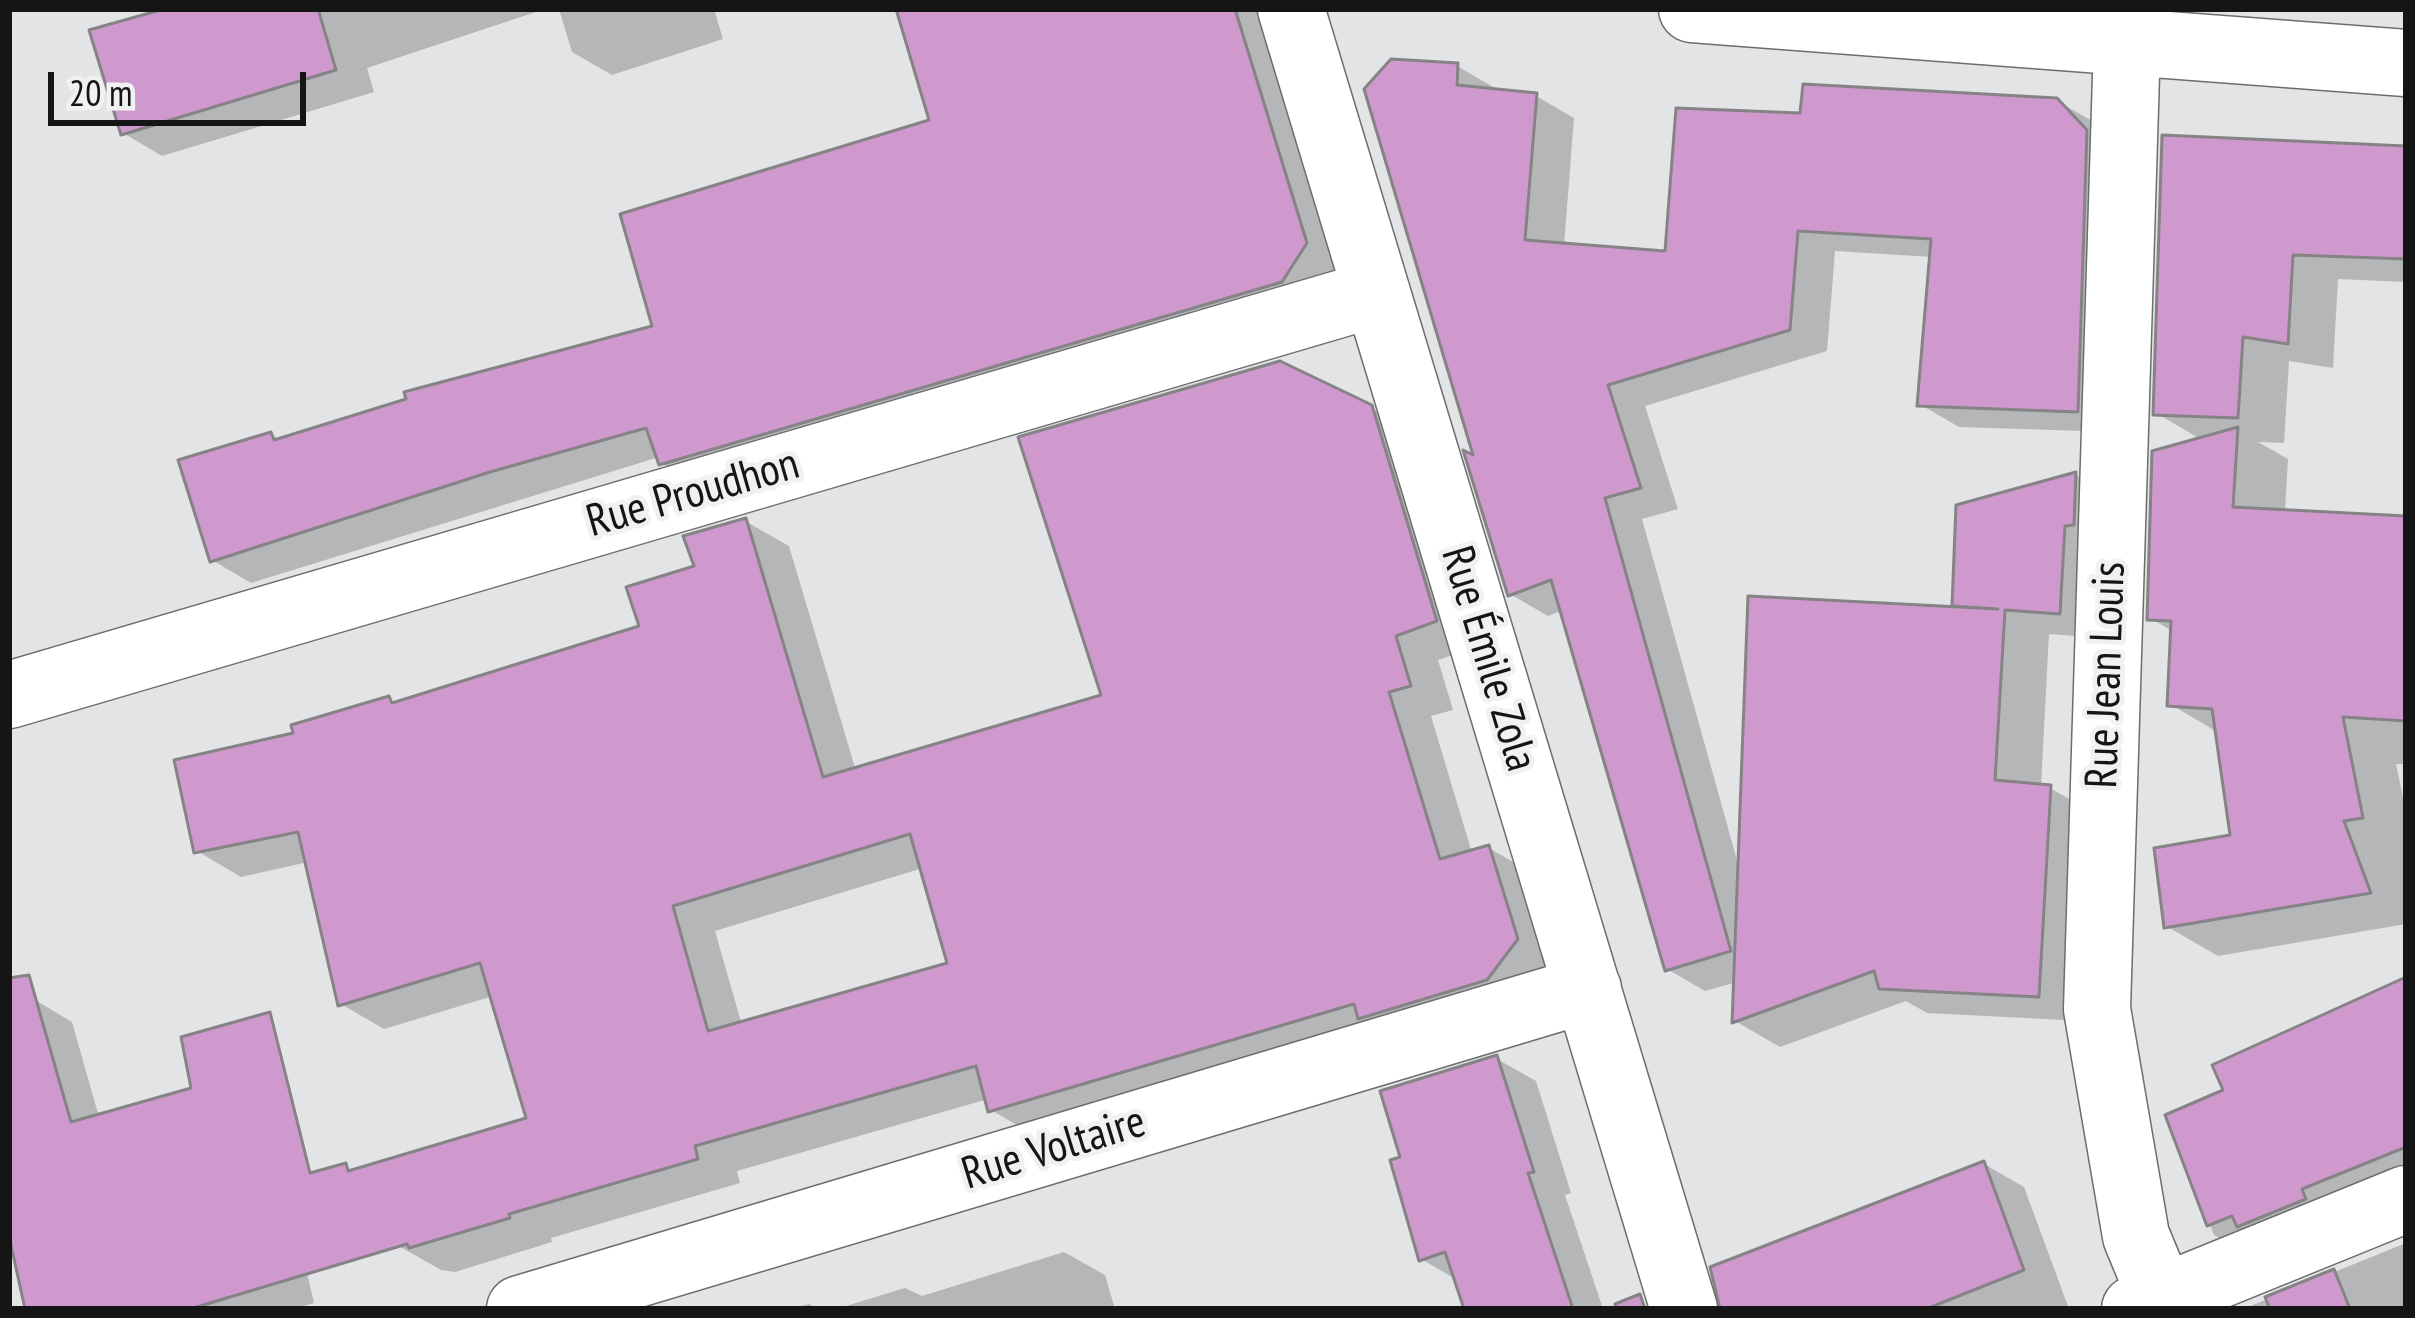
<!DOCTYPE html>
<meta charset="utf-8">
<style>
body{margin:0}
#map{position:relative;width:2415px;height:1318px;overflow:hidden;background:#e3e4e6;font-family:"PT Sans Narrow",sans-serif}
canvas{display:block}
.frame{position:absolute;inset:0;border:12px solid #151516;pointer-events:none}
.scale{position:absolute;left:48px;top:72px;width:258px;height:54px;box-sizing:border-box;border:6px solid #151516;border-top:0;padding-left:15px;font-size:36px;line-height:42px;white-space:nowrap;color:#151516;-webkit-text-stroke:9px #f0f1f3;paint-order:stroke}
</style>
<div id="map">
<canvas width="2415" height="1318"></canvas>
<div class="frame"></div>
<div class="scale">20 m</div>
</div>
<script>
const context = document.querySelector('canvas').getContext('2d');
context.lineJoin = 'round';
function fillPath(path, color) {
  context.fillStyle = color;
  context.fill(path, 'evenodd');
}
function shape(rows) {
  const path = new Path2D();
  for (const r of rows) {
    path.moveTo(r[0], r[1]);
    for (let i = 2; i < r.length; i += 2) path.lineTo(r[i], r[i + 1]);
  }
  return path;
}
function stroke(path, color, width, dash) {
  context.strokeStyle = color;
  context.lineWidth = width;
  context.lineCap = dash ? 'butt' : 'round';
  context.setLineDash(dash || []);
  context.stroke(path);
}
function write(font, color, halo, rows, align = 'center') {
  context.font = font + ' "PT Sans Narrow",sans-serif';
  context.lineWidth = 10;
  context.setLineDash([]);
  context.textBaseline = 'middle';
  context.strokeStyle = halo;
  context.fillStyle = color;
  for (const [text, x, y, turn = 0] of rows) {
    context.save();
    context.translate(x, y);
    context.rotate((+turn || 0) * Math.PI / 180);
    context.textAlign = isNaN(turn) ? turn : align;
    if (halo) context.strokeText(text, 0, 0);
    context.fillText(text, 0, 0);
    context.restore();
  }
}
fillPath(shape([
 [175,9,545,9,367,68,374,92,162,156,123,133],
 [559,9,714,9,723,39,612,75,572,52],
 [948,9,1266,9,1345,266,1321,303,700,486,661,463,659,457,251,583,212,560,271,435,281,440,656,328,933,122],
 [1457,66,1495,88,1495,92,1536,96,1574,118,1564,246,1667,255,1803,117,2057,101,2096,123,2115,432,1959,427,1921,405,1932,257,1835,251,1827,351,1645,406,1678,509,1642,519,1740,871,1966,610,1955,604,2076,475,2121,501,2105,638,2049,634,2041,787,2050,788,2095,814,2084,1021,1927,1013,1906,1001,1780,1047,1735,1021,1737,982,1705,991,1667,969,1563,610,1548,616,1510,594,1478,461,1368,90],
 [2165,138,2406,149,2406,282,2338,279,2333,368,2289,361,2284,443,2258,442,2288,459,2285,512,2406,519,2406,764,2396,764,2406,812,2406,924,2218,956,2166,926,2234,838,2219,733,2170,704,2174,632,2150,618,2202,440,2156,413],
 [1370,408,1415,434,1479,646,1438,660,1453,710,1431,716,1472,853,1489,848,1532,873,1560,965,1034,1135,991,1110,988,1099,737,1171,740,1183,551,1238,552,1242,455,1272,441,1270,397,1245,530,1120,493,996,384,1029,341,1004,308,862,241,877,197,851,297,735,389,699,399,704,643,628,745,521,789,546,856,771,1105,697],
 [923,868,951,966,742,1025,715,931],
 [2406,981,2406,1197,2254,1258,2214,1235,2169,1117,2227,1092],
 [35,1000,72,1022,99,1117,267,1100,314,1303,293,1309,28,1309,9,1222,9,1008],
 [1497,1059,1536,1081,1571,1193,1565,1195,1603,1309,1467,1309,1457,1280,1421,1259,1404,1159],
 [1984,1164,2024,1187,2069,1309,1745,1309],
 [2406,1243,2406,1309,2243,1309],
 [1064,1252,1105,1275,1115,1309,836,1309,905,1288,922,1296],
 [809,1304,818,1309,791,1309]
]), '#0003');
const building = shape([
 [164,9,318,9,336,70,121,135,89,30,164,9],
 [896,9,1235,9,1307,243,1282,282,659,465,646,428,490,472,210,562,178,460,271,432,274,440,406,399,404,392,652,326,620,214,929,120,896,9],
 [1391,59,1458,63,1457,85,1537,93,1525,240,1665,251,1676,108,1800,113,1803,84,2057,98,2087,130,2078,412,1917,406,1931,239,1798,231,1790,330,1608,385,1641,488,1605,498,1731,951,1665,971,1551,580,1508,596,1463,450,1473,455,1364,89,1391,59],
 [2162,135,2406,146,2406,259,2293,255,2288,344,2243,337,2238,418,2153,415,2162,135],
 [1280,361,1372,405,1437,621,1396,636,1411,686,1389,692,1440,859,1489,845,1518,939,1487,980,1358,1019,1354,1004,988,1112,976,1066,695,1146,698,1159,509,1214,510,1218,409,1248,407,1244,190,1309,25,1309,9,1236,9,978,29,975,71,1122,191,1088,181,1037,270,1012,310,1173,346,1163,348,1171,526,1118,480,963,338,1006,298,832,194,853,174,760,293,733,291,725,389,696,392,703,639,626,626,587,694,566,683,536,746,518,823,777,1101,695,1018,437,1280,361],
 [910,834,947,963,708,1031,673,906,910,834],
 [2238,427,2233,507,2406,516,2406,721,2343,717,2363,818,2344,821,2371,893,2164,928,2154,848,2230,835,2212,709,2167,706,2171,621,2147,620,2152,451,2238,427],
 [2076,472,2074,525,2065,526,2060,614,2005,610,1995,780,2051,785,2039,997,1879,989,1874,971,1732,1023,1748,596,1998,609,1952,606,1956,505,2076,472],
 [2406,977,2406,1147,2302,1189,2306,1199,2237,1227,2232,1216,2207,1226,2165,1115,2223,1090,2212,1065,2406,977],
 [1497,1055,1534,1172,1528,1173,1573,1309,1464,1309,1445,1252,1419,1261,1390,1160,1400,1157,1380,1091,1497,1055],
 [1984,1161,2024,1270,1926,1309,1720,1309,1710,1267,1984,1161],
 [2334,1269,2350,1309,2270,1309,2265,1297,2334,1269],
 [1640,1294,1645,1309,1616,1309,1615,1304,1640,1294]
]);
fillPath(building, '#d099cd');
stroke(building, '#858385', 3);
const street = shape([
 [1291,9,1684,1309],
 [1692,9,2406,63],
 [2127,43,2097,1009,2136,1236,2162,1299],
 [9,695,1377,293],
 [520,1309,1588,989],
 [2135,1309,2406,1199]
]);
stroke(street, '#6c6d6f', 69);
stroke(street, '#fff', 66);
write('45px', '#151516', '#f0f1f3', [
 ["Rue Proudhon",693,494,-16],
 ["Rue Émile Zola",1488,659,73],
 ["Rue Jean Louis",2107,675,-88],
 ["Rue Voltaire",1054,1149,-17]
]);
</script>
